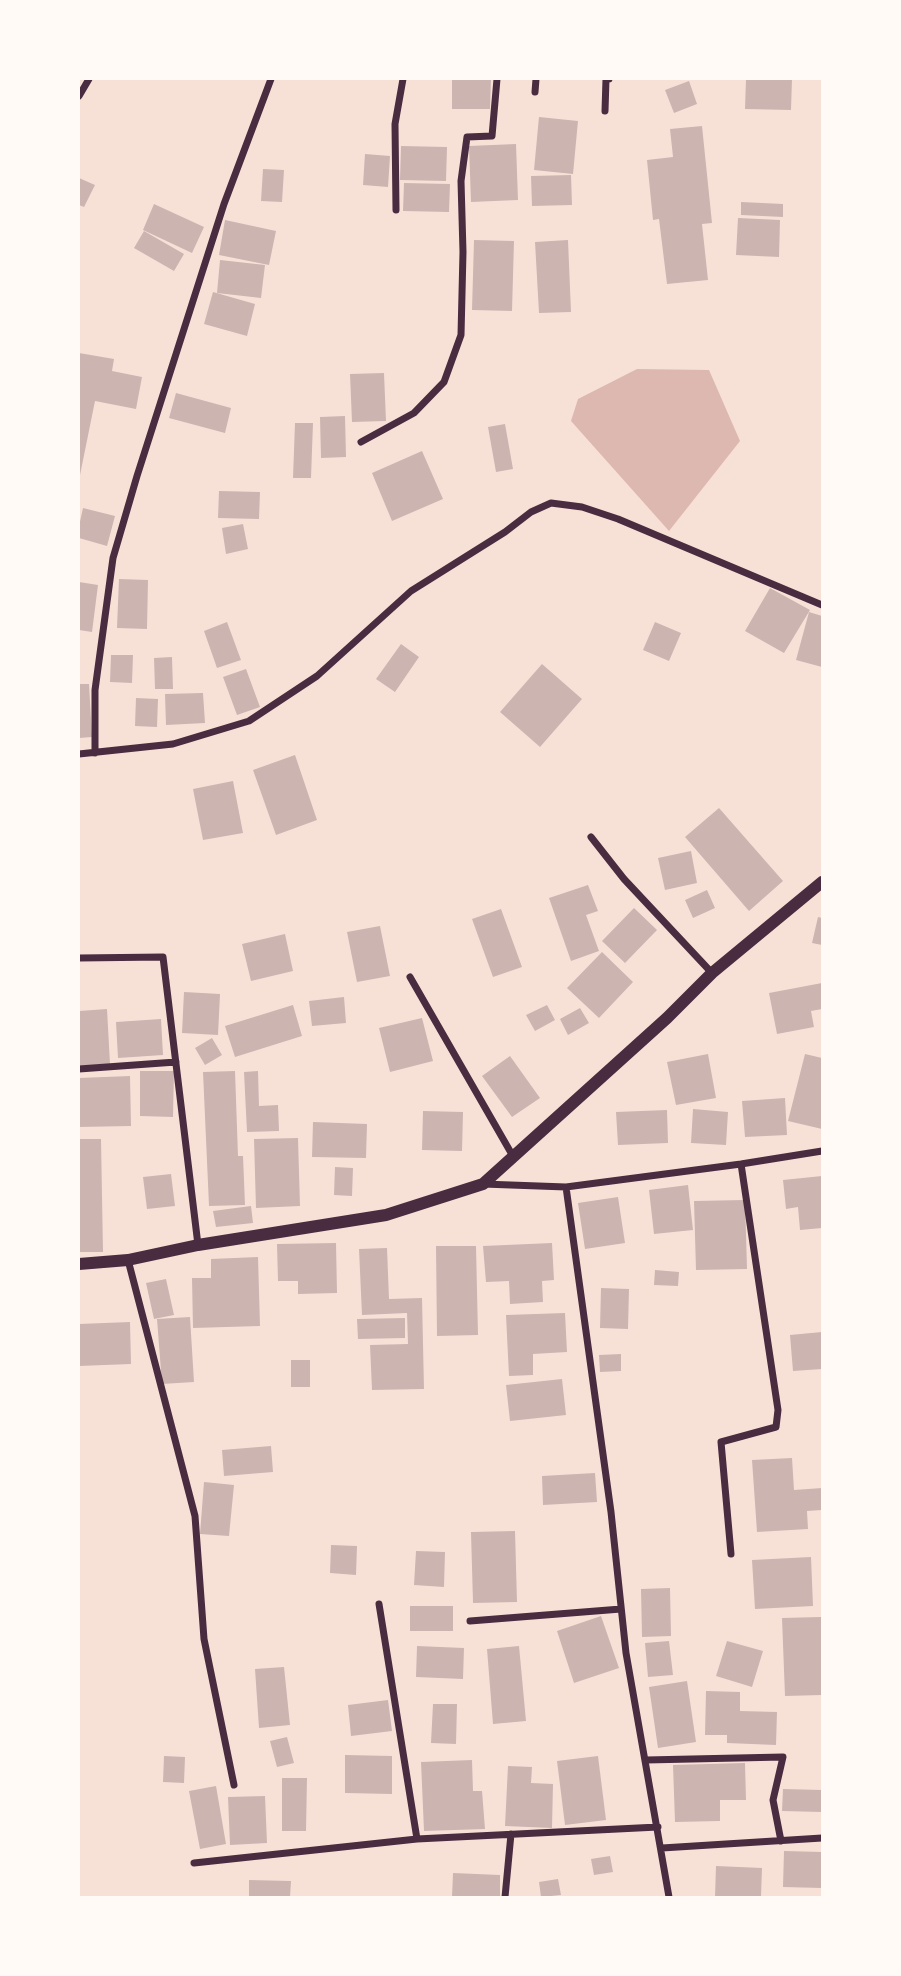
<!DOCTYPE html>
<style>
body{margin:0}
#map{position:relative;width:901px;height:1976px;overflow:hidden;background:#f7e1d7;font-family:"Work Sans",sans-serif}
canvas{display:block}
.frame{position:absolute;inset:0;border:80px solid #fffaf5;pointer-events:none}
</style>
<div id="map">
<canvas width="901" height="1976"></canvas>
<div class="frame"></div>
</div>
<script>
const context = document.querySelector('canvas').getContext('2d');
context.lineJoin = 'round';
function fillPath(path, color) {
  context.fillStyle = color;
  context.fill(path, 'evenodd');
}
function shape(rows) {
  const path = new Path2D();
  for (const r of rows) {
    path.moveTo(r[0], r[1]);
    for (let i = 2; i < r.length; i += 2) path.lineTo(r[i], r[i + 1]);
  }
  return path;
}
function stroke(path, color, width, dash) {
  context.strokeStyle = color;
  context.lineWidth = width;
  context.lineCap = dash ? 'butt' : 'round';
  context.setLineDash(dash || []);
  context.stroke(path);
}
fillPath(shape([
 [637,369,709,370,740,441,669,531,571,421,578,399]
]), '#dcb8b0');
fillPath(shape([
 [452,79,491,79,490,109,452,109],
 [746,79,792,79,791,110,745,109],
 [689,81,697,104,674,113,665,90],
 [539,117,578,121,573,174,534,170],
 [702,126,712,223,702,224,708,280,667,284,659,219,653,220,647,160,673,157,670,129],
 [516,144,518,200,471,202,469,146],
 [401,146,447,147,446,181,400,180],
 [365,154,390,156,388,187,363,185],
 [263,169,284,170,282,202,261,201],
 [571,175,572,205,532,206,531,176],
 [79,178,95,185,84,207,79,205],
 [404,183,450,184,449,212,403,211],
 [741,202,783,204,783,217,741,215],
 [154,204,204,227,192,253,143,230],
 [738,218,780,220,779,257,736,255],
 [225,220,276,231,269,265,219,255],
 [144,231,184,254,174,271,134,248],
 [474,240,514,241,512,311,472,310],
 [568,240,571,312,539,313,535,242],
 [220,260,265,265,261,298,217,293],
 [213,292,255,304,247,336,204,324],
 [79,353,114,359,112,371,142,377,136,409,95,401,80,475],
 [384,373,386,421,352,422,350,374],
 [176,393,231,408,225,433,169,418],
 [345,416,346,457,321,458,320,417],
 [295,423,313,423,311,478,293,478],
 [505,424,513,469,496,472,488,427],
 [422,451,443,499,392,521,372,473],
 [219,491,260,492,259,519,218,518],
 [83,508,115,516,107,546,79,538,79,526],
 [243,524,248,549,226,554,222,528],
 [119,579,148,580,147,629,117,628],
 [79,582,98,585,92,632,79,630],
 [770,588,810,610,784,653,745,631],
 [809,612,822,616,822,667,796,660],
 [227,622,241,660,217,668,204,631],
 [655,622,681,633,669,661,643,650],
 [401,644,419,657,395,692,376,679],
 [111,655,133,655,132,683,110,682],
 [172,657,173,689,155,689,154,658],
 [542,664,582,699,540,747,500,712],
 [246,669,260,707,237,715,223,677],
 [79,684,89,684,92,737,79,738],
 [203,693,205,723,166,725,165,694],
 [136,698,158,699,157,727,135,726],
 [295,755,317,820,276,835,253,770],
 [233,781,243,833,203,840,193,789],
 [719,808,783,881,749,911,685,837],
 [691,851,697,883,665,890,658,858],
 [588,885,598,911,586,915,599,951,571,961,549,898],
 [707,890,715,908,693,918,685,900],
 [634,908,657,930,625,963,602,941],
 [501,909,522,967,493,977,472,919],
 [818,917,822,918,822,945,812,943],
 [380,926,390,976,357,982,347,932],
 [285,934,293,971,251,981,242,944],
 [602,952,633,982,599,1018,567,988],
 [822,983,822,1009,811,1011,814,1027,777,1034,769,993],
 [184,992,220,994,218,1035,182,1033],
 [344,997,346,1023,312,1026,309,1001],
 [293,1005,302,1036,235,1057,225,1026],
 [547,1005,555,1020,535,1031,526,1015],
 [580,1008,589,1023,568,1035,560,1019],
 [107,1009,110,1064,79,1066,79,1011],
 [422,1018,433,1061,390,1072,379,1028],
 [161,1019,163,1055,118,1058,116,1022],
 [212,1038,222,1055,205,1065,195,1048],
 [708,1054,716,1098,676,1105,667,1062],
 [805,1054,822,1058,822,1129,788,1121],
 [510,1056,540,1098,512,1117,482,1076],
 [140,1071,174,1071,173,1117,140,1116],
 [235,1071,238,1156,243,1156,245,1205,209,1206,203,1072],
 [258,1071,259,1106,278,1105,279,1131,247,1132,244,1072],
 [130,1076,131,1126,79,1127,79,1078],
 [785,1098,787,1135,745,1137,742,1101],
 [693,1109,728,1112,726,1145,691,1143],
 [667,1110,668,1143,618,1145,616,1112],
 [423,1111,463,1112,462,1151,422,1150],
 [313,1122,367,1124,366,1158,312,1157],
 [298,1138,300,1206,256,1208,254,1139],
 [79,1139,101,1139,103,1252,79,1252],
 [335,1167,353,1168,352,1196,334,1195],
 [171,1174,175,1206,147,1209,143,1177],
 [822,1176,822,1228,800,1230,798,1207,786,1209,783,1180],
 [688,1185,693,1230,654,1234,649,1190],
 [618,1197,625,1243,585,1249,578,1203],
 [745,1200,747,1269,696,1270,694,1201],
 [251,1206,253,1223,216,1227,213,1211],
 [336,1243,337,1293,298,1294,298,1281,278,1281,277,1244],
 [552,1243,554,1280,542,1281,543,1302,510,1304,509,1281,486,1282,483,1246],
 [436,1246,476,1246,478,1335,437,1336],
 [387,1248,389,1299,422,1298,424,1389,372,1390,370,1345,408,1344,407,1313,362,1315,359,1249],
 [258,1257,260,1326,193,1328,192,1278,211,1278,211,1259],
 [655,1270,679,1272,678,1286,654,1285],
 [166,1279,174,1315,154,1319,146,1283],
 [601,1288,629,1289,628,1329,600,1328],
 [565,1313,567,1352,533,1354,533,1375,509,1376,506,1315],
 [190,1317,194,1382,162,1384,157,1319],
 [405,1318,405,1338,358,1339,357,1319],
 [130,1322,131,1364,79,1366,79,1324],
 [822,1332,822,1369,793,1371,790,1335],
 [621,1354,621,1371,600,1372,599,1355],
 [291,1360,310,1360,310,1387,291,1387],
 [562,1379,566,1415,510,1421,506,1385],
 [271,1446,273,1472,224,1476,222,1450],
 [792,1458,794,1490,822,1488,822,1510,807,1511,808,1529,757,1532,752,1460],
 [595,1473,597,1502,543,1505,542,1476],
 [204,1482,234,1485,229,1536,200,1534],
 [515,1531,517,1602,473,1603,471,1532],
 [331,1545,357,1546,356,1575,330,1573],
 [416,1551,445,1552,444,1587,414,1585],
 [811,1557,813,1606,755,1609,752,1560],
 [670,1588,671,1636,642,1637,641,1589],
 [410,1606,453,1606,453,1631,410,1631],
 [601,1616,619,1668,574,1683,557,1631],
 [821,1617,822,1695,785,1696,782,1618],
 [669,1641,673,1675,648,1677,645,1643],
 [727,1641,763,1651,752,1687,716,1676],
 [417,1646,464,1648,463,1679,416,1677],
 [519,1646,526,1721,493,1724,487,1649],
 [284,1667,290,1725,259,1728,255,1669],
 [687,1681,696,1742,658,1748,649,1687],
 [706,1691,740,1692,740,1711,777,1712,776,1745,727,1743,727,1735,705,1735],
 [388,1700,392,1731,351,1736,348,1705],
 [433,1704,457,1704,456,1744,431,1743],
 [287,1737,294,1763,277,1767,270,1741],
 [345,1755,392,1756,392,1794,345,1793],
 [164,1756,185,1757,184,1783,163,1782],
 [598,1756,606,1820,565,1825,557,1761],
 [472,1760,473,1791,482,1791,485,1829,424,1831,421,1762],
 [745,1763,746,1800,720,1800,720,1821,675,1822,673,1765],
 [508,1766,532,1767,531,1783,553,1784,552,1828,505,1826],
 [282,1778,307,1778,306,1831,282,1831],
 [216,1786,226,1844,200,1849,189,1791],
 [783,1789,822,1790,822,1812,782,1811],
 [265,1796,267,1843,230,1845,228,1797],
 [784,1851,822,1852,822,1888,783,1887],
 [610,1856,613,1872,594,1875,591,1859],
 [716,1866,762,1868,761,1897,715,1897],
 [453,1873,500,1875,500,1897,452,1897],
 [558,1879,561,1895,541,1897,539,1882],
 [249,1880,291,1881,290,1897,249,1897]
]), '#ccb4b1');
stroke(shape([
 [535,92,536,79],
 [79,96,89,79],
 [605,111,606,79,609,79],
 [396,210,395,124,403,79],
 [361,442,414,413,444,382,461,335,463,252,461,181,467,137,492,136,497,79],
 [95,753,95,690,113,558,137,476,224,204,271,79],
 [79,754,173,744,249,721,317,676,411,591,505,532,531,512,551,503,582,507,618,519,822,605],
 [591,837,624,879,712,973],
 [79,958,163,957,198,1245],
 [410,977,514,1158],
 [79,1069,176,1062],
 [483,1184,566,1187,611,1512,626,1653,669,1897],
 [566,1187,741,1164,822,1151],
 [128,1260,195,1516,204,1639,234,1785],
 [731,1554,721,1442,776,1427,778,1410,741,1164],
 [379,1604,417,1839],
 [470,1621,621,1609],
 [646,1760,783,1757,773,1800,781,1841],
 [662,1848,822,1838],
 [194,1863,417,1839,658,1827],
 [505,1897,511,1834]
]), '#4a2c40', 7);
stroke(shape([
 [79,1264,128,1260,198,1245,386,1215,483,1184,667,1018,712,973,822,882]
]), '#4a2c40', 12);
</script>
